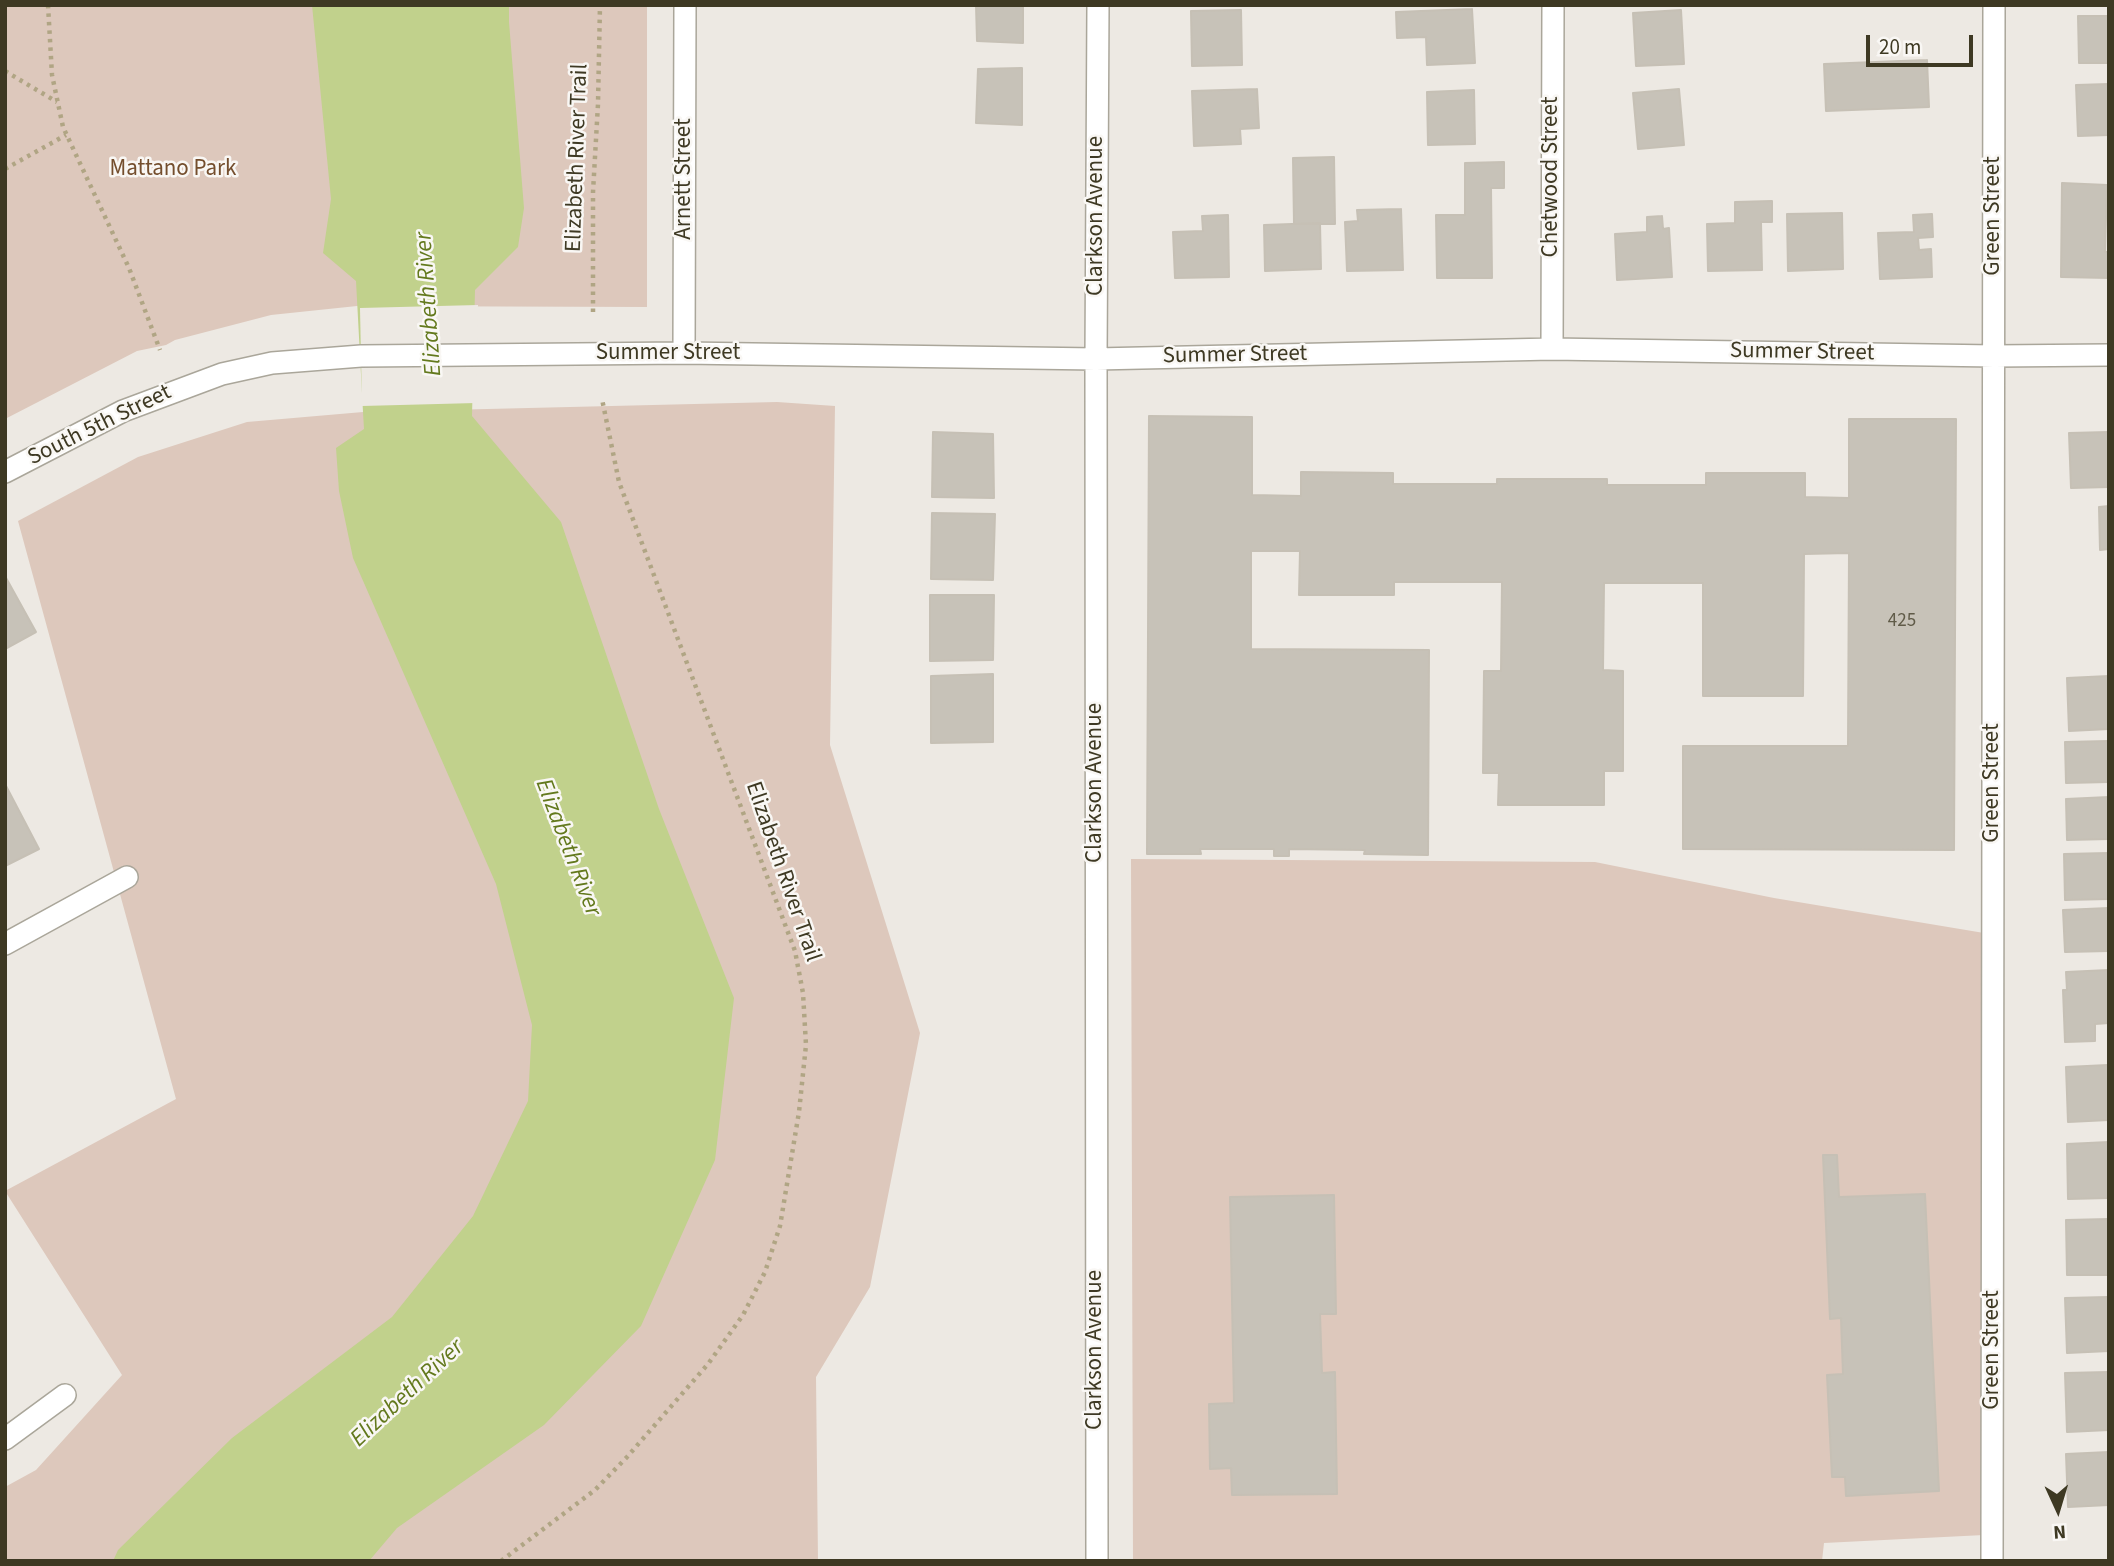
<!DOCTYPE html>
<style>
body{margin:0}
#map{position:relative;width:2114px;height:1566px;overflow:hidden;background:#ede9e3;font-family:"Source Sans 3",sans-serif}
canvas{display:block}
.frame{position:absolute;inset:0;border:7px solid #3e3923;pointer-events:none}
.north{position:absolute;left:2023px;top:1475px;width:70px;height:70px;-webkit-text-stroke:5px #f9f7f4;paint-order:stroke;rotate:176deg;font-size:19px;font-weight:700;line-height:28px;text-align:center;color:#3e3923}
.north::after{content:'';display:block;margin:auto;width:24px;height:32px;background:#3e3923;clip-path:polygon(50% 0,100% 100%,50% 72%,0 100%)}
.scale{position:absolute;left:1866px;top:35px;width:107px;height:32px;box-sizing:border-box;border:4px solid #3e3923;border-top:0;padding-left:9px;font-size:21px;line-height:24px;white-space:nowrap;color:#3e3923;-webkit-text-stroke:5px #f9f7f4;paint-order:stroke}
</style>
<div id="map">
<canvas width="2114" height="1566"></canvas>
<div class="frame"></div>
<div class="north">N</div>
<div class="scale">20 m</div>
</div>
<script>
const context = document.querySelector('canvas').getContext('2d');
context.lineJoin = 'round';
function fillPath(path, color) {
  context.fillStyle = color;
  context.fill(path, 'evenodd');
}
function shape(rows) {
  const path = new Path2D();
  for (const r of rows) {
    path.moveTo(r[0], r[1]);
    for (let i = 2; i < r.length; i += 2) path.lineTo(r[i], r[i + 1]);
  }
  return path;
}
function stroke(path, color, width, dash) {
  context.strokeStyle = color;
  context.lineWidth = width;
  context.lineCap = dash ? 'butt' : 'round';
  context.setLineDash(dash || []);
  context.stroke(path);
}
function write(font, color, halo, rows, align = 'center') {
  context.font = font + ' "Source Sans 3",sans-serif';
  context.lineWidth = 5;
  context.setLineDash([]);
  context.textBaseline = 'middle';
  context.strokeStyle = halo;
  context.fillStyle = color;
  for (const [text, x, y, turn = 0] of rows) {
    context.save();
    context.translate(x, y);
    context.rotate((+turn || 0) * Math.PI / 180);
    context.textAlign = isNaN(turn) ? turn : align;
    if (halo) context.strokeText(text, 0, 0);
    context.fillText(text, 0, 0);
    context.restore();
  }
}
fillPath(shape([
 [5,5,647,5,647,307,357,306,271,315,175,340,166,345,137,351,5,419],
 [777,402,835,406,830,745,920,1033,870,1287,816,1377,818,1561,5,1561,5,1487,36,1470,122,1375,5,1191,176,1099,18,521,138,457,247,422,363,412],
 [1131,859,1595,862,1774,898,1984,933,1984,1535,1824,1543,1822,1561,1133,1561]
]), '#ddc8bc');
fillPath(shape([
 [312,5,509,5,509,22,524,208,518,247,475,290,472,416,561,522,659,809,734,998,715,1160,641,1326,544,1425,397,1528,369,1561,113,1561,118,1550,232,1438,392,1317,473,1216,528,1101,532,1025,496,884,353,558,339,491,336,448,364,429,363,412,356,281,323,253,331,199]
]), '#c1d18c');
fillPath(shape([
 [478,305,476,403,362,406,360,308]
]), '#ede9e3');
const building = shape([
 [976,5,1023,5,1023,43,977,41,976,5],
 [1472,9,1475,63,1427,65,1426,37,1397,38,1396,12,1472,9],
 [1241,10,1242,65,1192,66,1191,11,1241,10],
 [1681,10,1684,64,1636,66,1633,13,1681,10],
 [2078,16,2109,16,2109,63,2079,63,2078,16],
 [1927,60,1929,107,1826,111,1824,64,1927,60],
 [1022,68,1022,125,976,123,978,69,1022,68],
 [2109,84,2109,135,2078,136,2076,85,2109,84],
 [1257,89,1259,128,1240,129,1241,144,1194,146,1192,91,1257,89],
 [1679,89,1684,145,1638,149,1633,93,1679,89],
 [1474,90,1475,144,1428,145,1427,92,1474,90],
 [1334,157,1335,224,1294,224,1293,158,1334,157],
 [1504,162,1504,188,1491,188,1492,278,1437,278,1436,215,1465,215,1465,163,1504,162],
 [2062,183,2107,185,2105,252,2109,252,2109,278,2061,277,2062,183],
 [1772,201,1772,222,1761,222,1762,270,1708,271,1707,224,1735,223,1735,202,1772,201],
 [1401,209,1403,270,1347,271,1345,222,1358,221,1357,210,1401,209],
 [1842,213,1843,269,1788,271,1787,214,1842,213],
 [1932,214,1933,237,1918,238,1919,250,1931,249,1932,277,1880,279,1878,233,1914,232,1913,215,1932,214],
 [1228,215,1229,277,1175,278,1173,232,1203,231,1202,216,1228,215],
 [1662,216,1663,229,1669,228,1672,277,1617,280,1615,234,1647,232,1647,217,1662,216],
 [1320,223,1321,269,1265,271,1264,225,1320,223],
 [1149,416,1252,417,1252,495,1301,496,1301,472,1393,473,1393,484,1497,484,1497,479,1607,479,1607,485,1706,485,1706,473,1805,473,1805,497,1849,498,1849,419,1956,419,1954,850,1683,849,1683,746,1848,746,1849,553,1804,554,1803,696,1703,696,1703,583,1604,583,1603,670,1623,671,1623,771,1604,771,1604,805,1498,805,1499,773,1483,773,1484,671,1501,671,1502,582,1394,582,1394,595,1299,595,1300,551,1251,551,1251,649,1429,650,1428,855,1364,854,1365,850,1289,849,1289,856,1274,856,1274,849,1200,849,1201,854,1147,854,1149,416],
 [933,432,993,434,994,498,932,497,933,432],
 [2109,432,2109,487,2071,488,2069,433,2109,432],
 [2109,506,2109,549,2100,550,2099,507,2109,506],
 [932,513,995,514,993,580,931,579,932,513],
 [5,576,36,632,5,649,5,576],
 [930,595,994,595,993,660,930,661,930,595],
 [993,674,993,742,931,743,931,676,993,674],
 [2109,676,2109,729,2069,731,2067,678,2109,676],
 [2109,741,2109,782,2066,783,2065,742,2109,741],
 [5,784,39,849,5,866,5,784],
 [2109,797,2109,839,2067,840,2066,799,2109,797],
 [2109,853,2109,899,2065,900,2064,854,2109,853],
 [2109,908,2109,951,2065,952,2063,910,2109,908],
 [2109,970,2109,1023,2095,1024,2095,1041,2065,1042,2063,990,2067,990,2066,972,2109,970],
 [2108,1065,2109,1120,2068,1122,2066,1067,2108,1065],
 [2109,1142,2109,1198,2068,1199,2067,1144,2109,1142],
 [1823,1155,1837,1155,1839,1197,1925,1194,1939,1491,1846,1496,1845,1477,1832,1477,1827,1375,1843,1374,1841,1318,1830,1319,1823,1155],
 [1334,1195,1336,1314,1320,1314,1322,1373,1335,1372,1337,1494,1232,1495,1231,1468,1210,1469,1209,1404,1234,1403,1230,1197,1334,1195],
 [2109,1219,2109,1275,2067,1275,2066,1220,2109,1219],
 [2108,1297,2109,1351,2067,1353,2065,1298,2108,1297],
 [2109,1372,2109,1430,2067,1432,2065,1373,2109,1372],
 [2109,1452,2109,1505,2068,1507,2066,1454,2109,1452]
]);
fillPath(building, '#c7c2b8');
stroke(building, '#c6c0b5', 2);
const street = shape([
 [1552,349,1553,5],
 [684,353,685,5],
 [5,472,123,411,222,374,272,363,361,356,684,353,1096,359,1552,349,1994,356,2109,355],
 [5,944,127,877],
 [5,1439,65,1395],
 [1097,1561,1096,359,1098,5],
 [1992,1561,1994,5]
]);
stroke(street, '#aaa69a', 24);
stroke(shape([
 [48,5,52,75,63,127,129,268,160,350],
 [5,71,57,102],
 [5,169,66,135],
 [593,312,593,192,598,104,600,5],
 [501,1561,595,1490,627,1457,708,1364,743,1315,765,1272,780,1226,799,1112,806,1045,803,993,795,951,619,482,602,399]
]), '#b0a584', 4.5, [3.5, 5]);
stroke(street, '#fff', 21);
write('19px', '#605b48', null, [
 ["425",1902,622]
]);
write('23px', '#3e3923', '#f9f7f4', [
 ["Elizabeth River Trail",578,158,-88],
 ["Chetwood Street",1552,177,-90],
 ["Arnett Street",685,179,-90],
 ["Clarkson Avenue",1097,216,-90],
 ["Green Street",1994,216,-90],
 ["Summer Street",1802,353,1],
 ["Summer Street",668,354],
 ["Summer Street",1235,356,-1],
 ["South 5th Street",100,426,-26],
 ["Clarkson Avenue",1096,783,-90],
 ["Green Street",1993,783,-90],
 ["Elizabeth River Trail",782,872,71],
 ["Clarkson Avenue",1096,1350,-90],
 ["Green Street",1993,1350,-90]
]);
write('23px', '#744e2d', '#f9f7f4', [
 ["Mattano Park",173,170]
]);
write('italic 24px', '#63791d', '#f9f7f4', [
 ["Elizabeth River",430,304,-94],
 ["Elizabeth River",567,848,69],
 ["Elizabeth River",408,1394,-43]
]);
</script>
